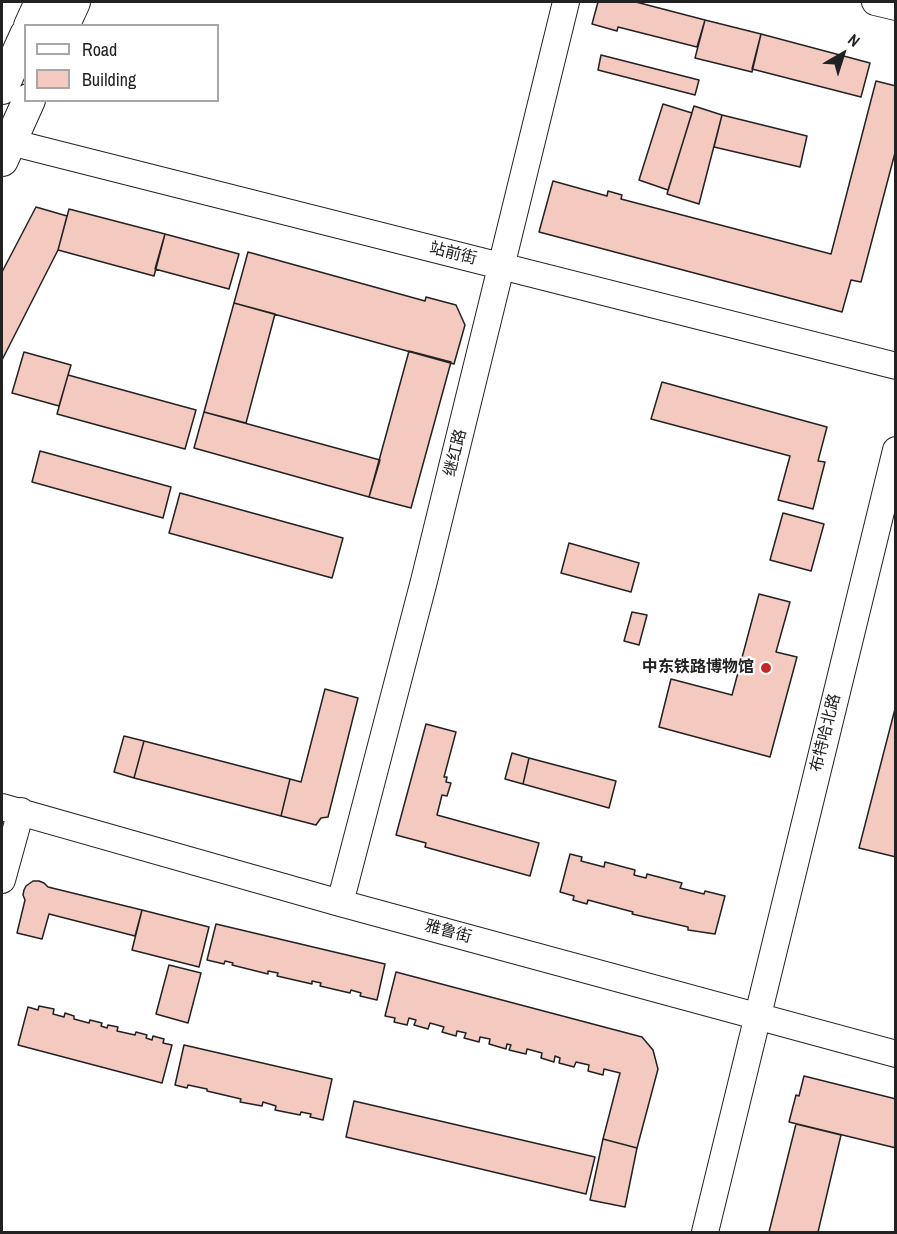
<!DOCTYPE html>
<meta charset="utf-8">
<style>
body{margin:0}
#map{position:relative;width:897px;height:1234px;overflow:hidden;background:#fff;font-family:"Archivo Narrow",sans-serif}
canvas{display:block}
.frame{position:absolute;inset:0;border:3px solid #222;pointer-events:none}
.legend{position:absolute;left:24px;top:24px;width:195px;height:78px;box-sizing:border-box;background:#fff;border:2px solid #a7a7a7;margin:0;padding:8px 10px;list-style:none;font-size:18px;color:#222}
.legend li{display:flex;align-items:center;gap:12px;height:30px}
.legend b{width:30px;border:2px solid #a7a7a7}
.north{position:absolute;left:813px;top:24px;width:60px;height:60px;-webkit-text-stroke:4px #fff;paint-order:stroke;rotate:39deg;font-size:16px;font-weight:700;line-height:24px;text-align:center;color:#222}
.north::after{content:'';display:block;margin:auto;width:21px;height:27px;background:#222;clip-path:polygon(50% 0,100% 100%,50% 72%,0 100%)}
</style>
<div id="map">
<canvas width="897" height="1234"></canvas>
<div class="frame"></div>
<ul class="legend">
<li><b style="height:8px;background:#fff"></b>Road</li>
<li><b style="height:16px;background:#f3c9c0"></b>Building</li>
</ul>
<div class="north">N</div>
</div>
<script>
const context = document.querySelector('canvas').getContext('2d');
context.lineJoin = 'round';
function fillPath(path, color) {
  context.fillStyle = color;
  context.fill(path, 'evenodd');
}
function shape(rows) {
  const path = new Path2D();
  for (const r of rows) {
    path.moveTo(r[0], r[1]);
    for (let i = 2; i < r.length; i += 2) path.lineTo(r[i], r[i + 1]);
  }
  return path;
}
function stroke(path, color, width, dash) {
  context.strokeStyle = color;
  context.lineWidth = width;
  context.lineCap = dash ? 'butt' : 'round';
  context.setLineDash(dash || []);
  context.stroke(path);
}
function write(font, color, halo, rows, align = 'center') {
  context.font = font + ' "Archivo Narrow","Noto Sans SC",sans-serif';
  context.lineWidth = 4.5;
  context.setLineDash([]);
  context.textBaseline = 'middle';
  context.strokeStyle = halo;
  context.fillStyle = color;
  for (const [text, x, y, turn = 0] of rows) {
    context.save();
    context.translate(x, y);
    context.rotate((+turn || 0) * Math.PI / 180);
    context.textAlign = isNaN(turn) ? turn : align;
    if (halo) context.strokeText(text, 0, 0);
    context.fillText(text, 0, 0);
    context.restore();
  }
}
const building = shape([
 [598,2,636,2,705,20,697,47,618,27,617,31,592,24,598,2],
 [705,20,761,34,752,72,695,58,705,20],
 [761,34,870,63,861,97,752,69,761,34],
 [601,55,699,80,695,95,598,70,601,55],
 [876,81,896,86,896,149,861,282,851,280,842,312,539,232,553,181,607,196,608,191,622,195,621,199,831,254,876,81],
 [663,104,692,113,668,190,639,180,663,104],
 [694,106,722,115,699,204,667,194,694,106],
 [722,115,807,136,800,167,714,147,722,115],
 [36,207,67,216,58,250,2,360,2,272,36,207],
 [69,209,165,234,154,276,58,250,69,209],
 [165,234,239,254,229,289,155,269,165,234],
 [248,252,425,301,426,297,456,305,465,325,454,364,234,303,248,252],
 [234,303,275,314,246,423,204,412,234,303],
 [409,351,451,362,411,508,369,497,409,351],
 [24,352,71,365,59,406,12,393,24,352],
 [68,375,196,410,185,449,57,414,68,375],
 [662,382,827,427,818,461,825,462,813,509,778,500,790,456,651,419,662,382],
 [204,412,380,460,369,497,194,448,204,412],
 [40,451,171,487,163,518,32,482,40,451],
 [180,493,343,538,332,578,169,533,180,493],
 [783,513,824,524,811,571,770,560,783,513],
 [569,543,639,563,631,592,561,573,569,543],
 [759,594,790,602,776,652,797,657,770,757,659,727,671,679,732,695,759,594],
 [632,612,647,615,639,645,624,641,632,612],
 [325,689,358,698,328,817,321,818,316,825,281,816,290,779,301,782,325,689],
 [896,705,896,857,859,848,896,705],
 [426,724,456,732,444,777,447,777,446,782,451,783,447,796,442,795,437,815,539,843,530,876,425,847,426,843,396,835,426,724],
 [124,736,144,741,134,778,114,772,124,736],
 [144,741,290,779,281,816,134,778,144,741],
 [512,753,529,758,523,784,505,779,512,753],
 [529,758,616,781,609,808,523,784,529,758],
 [570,854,582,857,581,861,604,867,605,862,635,870,634,875,646,878,647,874,682,883,680,888,704,894,705,891,725,896,715,934,688,930,688,927,632,914,633,912,588,900,587,904,573,900,574,896,560,892,570,854],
 [33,881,39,881,44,883,48,887,142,910,135,936,49,914,42,939,17,933,25,900,23,895,24,890,26,886,33,881],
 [142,910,209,927,199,967,132,950,142,910],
 [216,924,385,964,377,1000,360,996,361,993,351,990,350,993,320,986,321,983,312,981,312,984,277,976,278,973,268,971,268,974,232,965,233,963,225,961,224,964,207,960,216,924],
 [169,965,201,973,188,1023,156,1014,169,965],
 [396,972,642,1037,653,1050,658,1069,637,1148,603,1139,620,1073,604,1069,603,1075,588,1071,589,1065,576,1062,574,1067,559,1063,560,1058,555,1056,554,1062,541,1058,542,1053,527,1049,526,1054,509,1050,511,1045,507,1044,506,1049,489,1044,490,1039,480,1037,479,1042,464,1038,466,1033,457,1031,456,1036,442,1032,444,1027,430,1023,428,1029,414,1025,416,1020,409,1018,407,1025,394,1022,395,1018,385,1016,396,972],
 [39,1006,54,1009,53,1014,64,1017,65,1013,74,1016,74,1019,89,1023,90,1020,102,1023,101,1026,107,1028,108,1025,118,1027,117,1031,135,1035,136,1032,147,1035,146,1038,152,1040,153,1036,164,1039,163,1043,172,1045,162,1083,18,1045,28,1007,38,1010,39,1006],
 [184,1045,332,1079,323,1120,310,1117,311,1114,301,1112,300,1115,275,1110,276,1106,263,1102,262,1106,240,1102,241,1099,207,1091,207,1089,188,1085,187,1088,175,1085,184,1045],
 [804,1076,896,1099,896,1148,789,1122,796,1095,799,1096,804,1076],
 [354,1101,595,1157,586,1194,346,1137,354,1101],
 [796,1124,841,1135,818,1232,769,1232,796,1124],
 [603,1139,637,1148,625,1207,590,1200,603,1139]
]);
fillPath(building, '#f3c9c0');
stroke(building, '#222', 1.5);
const minor = shape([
 [875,2,896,7],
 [10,142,896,366],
 [2,807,340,903,896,1054],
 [2,880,21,811],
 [340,903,424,581,566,2],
 [705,1232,896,450]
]);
const major = shape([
 [30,26,41,2],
 [63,26,74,2],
 [2,88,26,35],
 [2,160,29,100]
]);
stroke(minor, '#222', 28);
stroke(major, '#222', 34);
stroke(minor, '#fff', 26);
stroke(major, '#fff', 32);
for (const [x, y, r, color] of [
 [766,668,6,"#c62828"]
]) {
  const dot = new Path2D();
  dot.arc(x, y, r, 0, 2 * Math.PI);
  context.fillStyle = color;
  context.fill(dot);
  stroke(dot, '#fff', 2);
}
write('16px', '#222', '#fff', [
 ["站前街",453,254,14],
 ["继红路",456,453,-76],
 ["布特哈北路",826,733,-76],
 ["雅鲁街",448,932,15]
]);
write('bold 16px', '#222', '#fff', [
 ["中东铁路博物馆",754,668]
], 'right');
</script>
